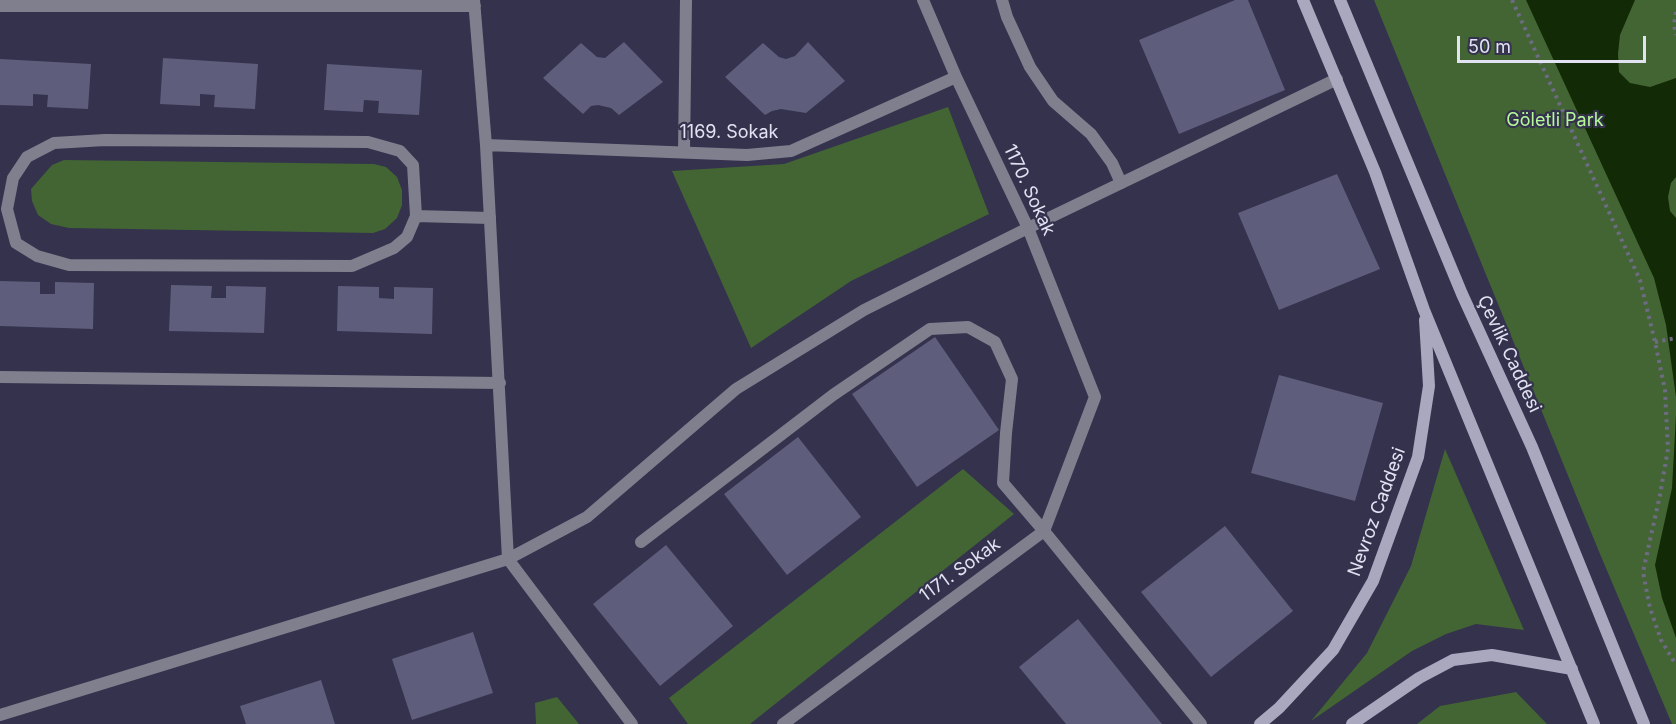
<!DOCTYPE html>
<meta charset="utf-8">
<style>
body{margin:0}
#map{position:relative;width:1676px;height:724px;overflow:hidden;background:#34324d;font-family:Inter,sans-serif}
canvas{display:block}
.scale{position:absolute;left:1457px;top:36px;width:189px;height:27px;box-sizing:border-box;border:3px solid #e2e2f3;border-top:0;padding-left:8px;font-size:18px;line-height:21px;white-space:nowrap;color:#e2e2f3;-webkit-text-stroke:4px #34324d;paint-order:stroke}
</style>
<div id="map">
<canvas width="1676" height="724"></canvas>
<div class="scale">50 m</div>
</div>
<script>
const context = document.querySelector('canvas').getContext('2d');
context.lineJoin = 'round';
function fillPath(path, color) {
  context.fillStyle = color;
  context.fill(path, 'evenodd');
}
function shape(rows) {
  const path = new Path2D();
  for (const r of rows) {
    path.moveTo(r[0], r[1]);
    for (let i = 2; i < r.length; i += 2) path.lineTo(r[i], r[i + 1]);
  }
  return path;
}
function stroke(path, color, width, dash) {
  context.strokeStyle = color;
  context.lineWidth = width;
  context.lineCap = dash ? 'butt' : 'round';
  context.setLineDash(dash || []);
  context.stroke(path);
}
function write(font, color, halo, rows, align = 'center') {
  context.font = font + ' Inter,sans-serif';
  context.lineWidth = 4.5;
  context.setLineDash([]);
  context.textBaseline = 'middle';
  context.strokeStyle = halo;
  context.fillStyle = color;
  for (const [text, x, y, turn = 0] of rows) {
    context.save();
    context.translate(x, y);
    context.rotate((+turn || 0) * Math.PI / 180);
    context.textAlign = isNaN(turn) ? turn : align;
    if (halo) context.strokeText(text, 0, 0);
    context.fillText(text, 0, 0);
    context.restore();
  }
}
fillPath(shape([
 [1374,0,1676,0,1676,724,1672,724,1600,554],
 [948,107,989,214,851,281,751,348,672,171,784,164],
 [64,160,374,164,386,167,397,177,402,190,402,205,397,218,385,229,373,233,69,228,51,224,38,215,32,201,31,189,52,165],
 [1445,449,1524,630,1476,624,1446,634,1412,651,1311,721,1367,653,1411,566],
 [963,469,1014,514,750,724,688,724,669,698],
 [1516,692,1547,724,1417,724,1440,706],
 [557,697,579,724,536,724,535,703]
]), '#436534');
fillPath(shape([
 [1526,0,1635,0,1620,35,1618,54,1619,72,1630,83,1650,87,1676,78,1676,177,1671,183,1668,197,1670,211,1676,218,1676,397,1666,325,1654,278],
 [1676,415,1676,638,1662,598,1655,565,1672,488]
]), '#132a06');
fillPath(shape([
 [1235,0,1248,0,1285,90,1179,134,1139,40],
 [624,42,663,82,619,115,611,108,598,105,591,106,583,114,543,78,581,43,597,57,605,58],
 [808,42,845,81,806,113,781,109,772,111,765,115,725,77,763,43,779,57,786,59,795,56],
 [163,58,258,64,255,109,214,107,215,95,200,94,200,106,160,104],
 [0,59,91,64,88,109,47,107,48,95,33,94,33,106,0,105],
 [327,64,422,70,419,115,378,113,379,101,364,100,363,112,324,110],
 [1337,174,1380,269,1279,310,1238,213],
 [0,281,40,282,40,294,55,294,55,282,94,283,93,329,0,326],
 [171,285,212,286,211,298,226,298,226,286,266,287,264,333,169,331],
 [338,286,379,287,379,298,394,299,394,287,433,288,432,334,337,331],
 [935,337,999,430,917,487,852,394],
 [1279,375,1383,403,1355,501,1251,473],
 [798,437,861,517,787,575,724,494],
 [1225,526,1293,611,1211,677,1141,592],
 [666,545,733,626,660,686,593,604],
 [1078,619,1162,724,1066,724,1019,667],
 [473,632,493,693,412,720,392,659],
 [321,680,335,724,246,724,240,706]
]), '#5f5d7c');
stroke(shape([
 [1512,0,1640,280,1655,342,1665,390,1668,449,1660,495,1643,572,1650,608,1661,640,1676,665],
 [1676,12,1674,25,1676,35],
 [1655,342,1676,338]
]), '#6e6c84', 4, [3, 4.5]);
stroke(shape([
 [1002,0,1007,17,1030,67,1053,101,1091,134,1112,163,1121,183],
 [105,140,368,142,400,151,413,165,416,216,407,237,394,248,352,266,69,265,37,256,16,243,7,209,13,178,27,157,54,143,105,140],
 [684,152,686,0],
 [416,216,490,218],
 [641,542,833,395,930,329,968,327,995,342,1012,379,1006,433,1003,483,1044,531]
]), '#807f8e', 12);
stroke(shape([
 [474,0,486,145,508,559,632,724],
 [0,6,475,6],
 [486,145,747,155,791,151,956,77],
 [0,377,500,383],
 [1044,531,1201,724],
 [0,715,508,559,587,517,736,389,864,310,1028,228,1337,79],
 [783,724,1044,531,1095,397,1028,228,956,77,923,0]
]), '#807f8e', 12);
stroke(shape([
 [1303,0,1375,172,1424,310,1594,724],
 [1340,0,1462,294,1532,447,1644,724],
 [1260,724,1279,708,1333,650,1373,581,1418,457,1429,386,1425,320],
 [1352,724,1419,678,1453,660,1492,655,1572,669]
]), '#a9a8bf', 12);
write('18px', '#b6f799', '#34324d', [
 ["Göletli Park",1555,121]
]);
write('18px', '#e2e2f3', '#34324d', [
 ["1169. Sokak",729,133],
 ["1170. Sokak",1029,190,65],
 ["Çevlik Caddesi",1509,354,65],
 ["Nevroz Caddesi",1377,512,-70],
 ["1171. Sokak",960,570,-36]
]);
</script>
